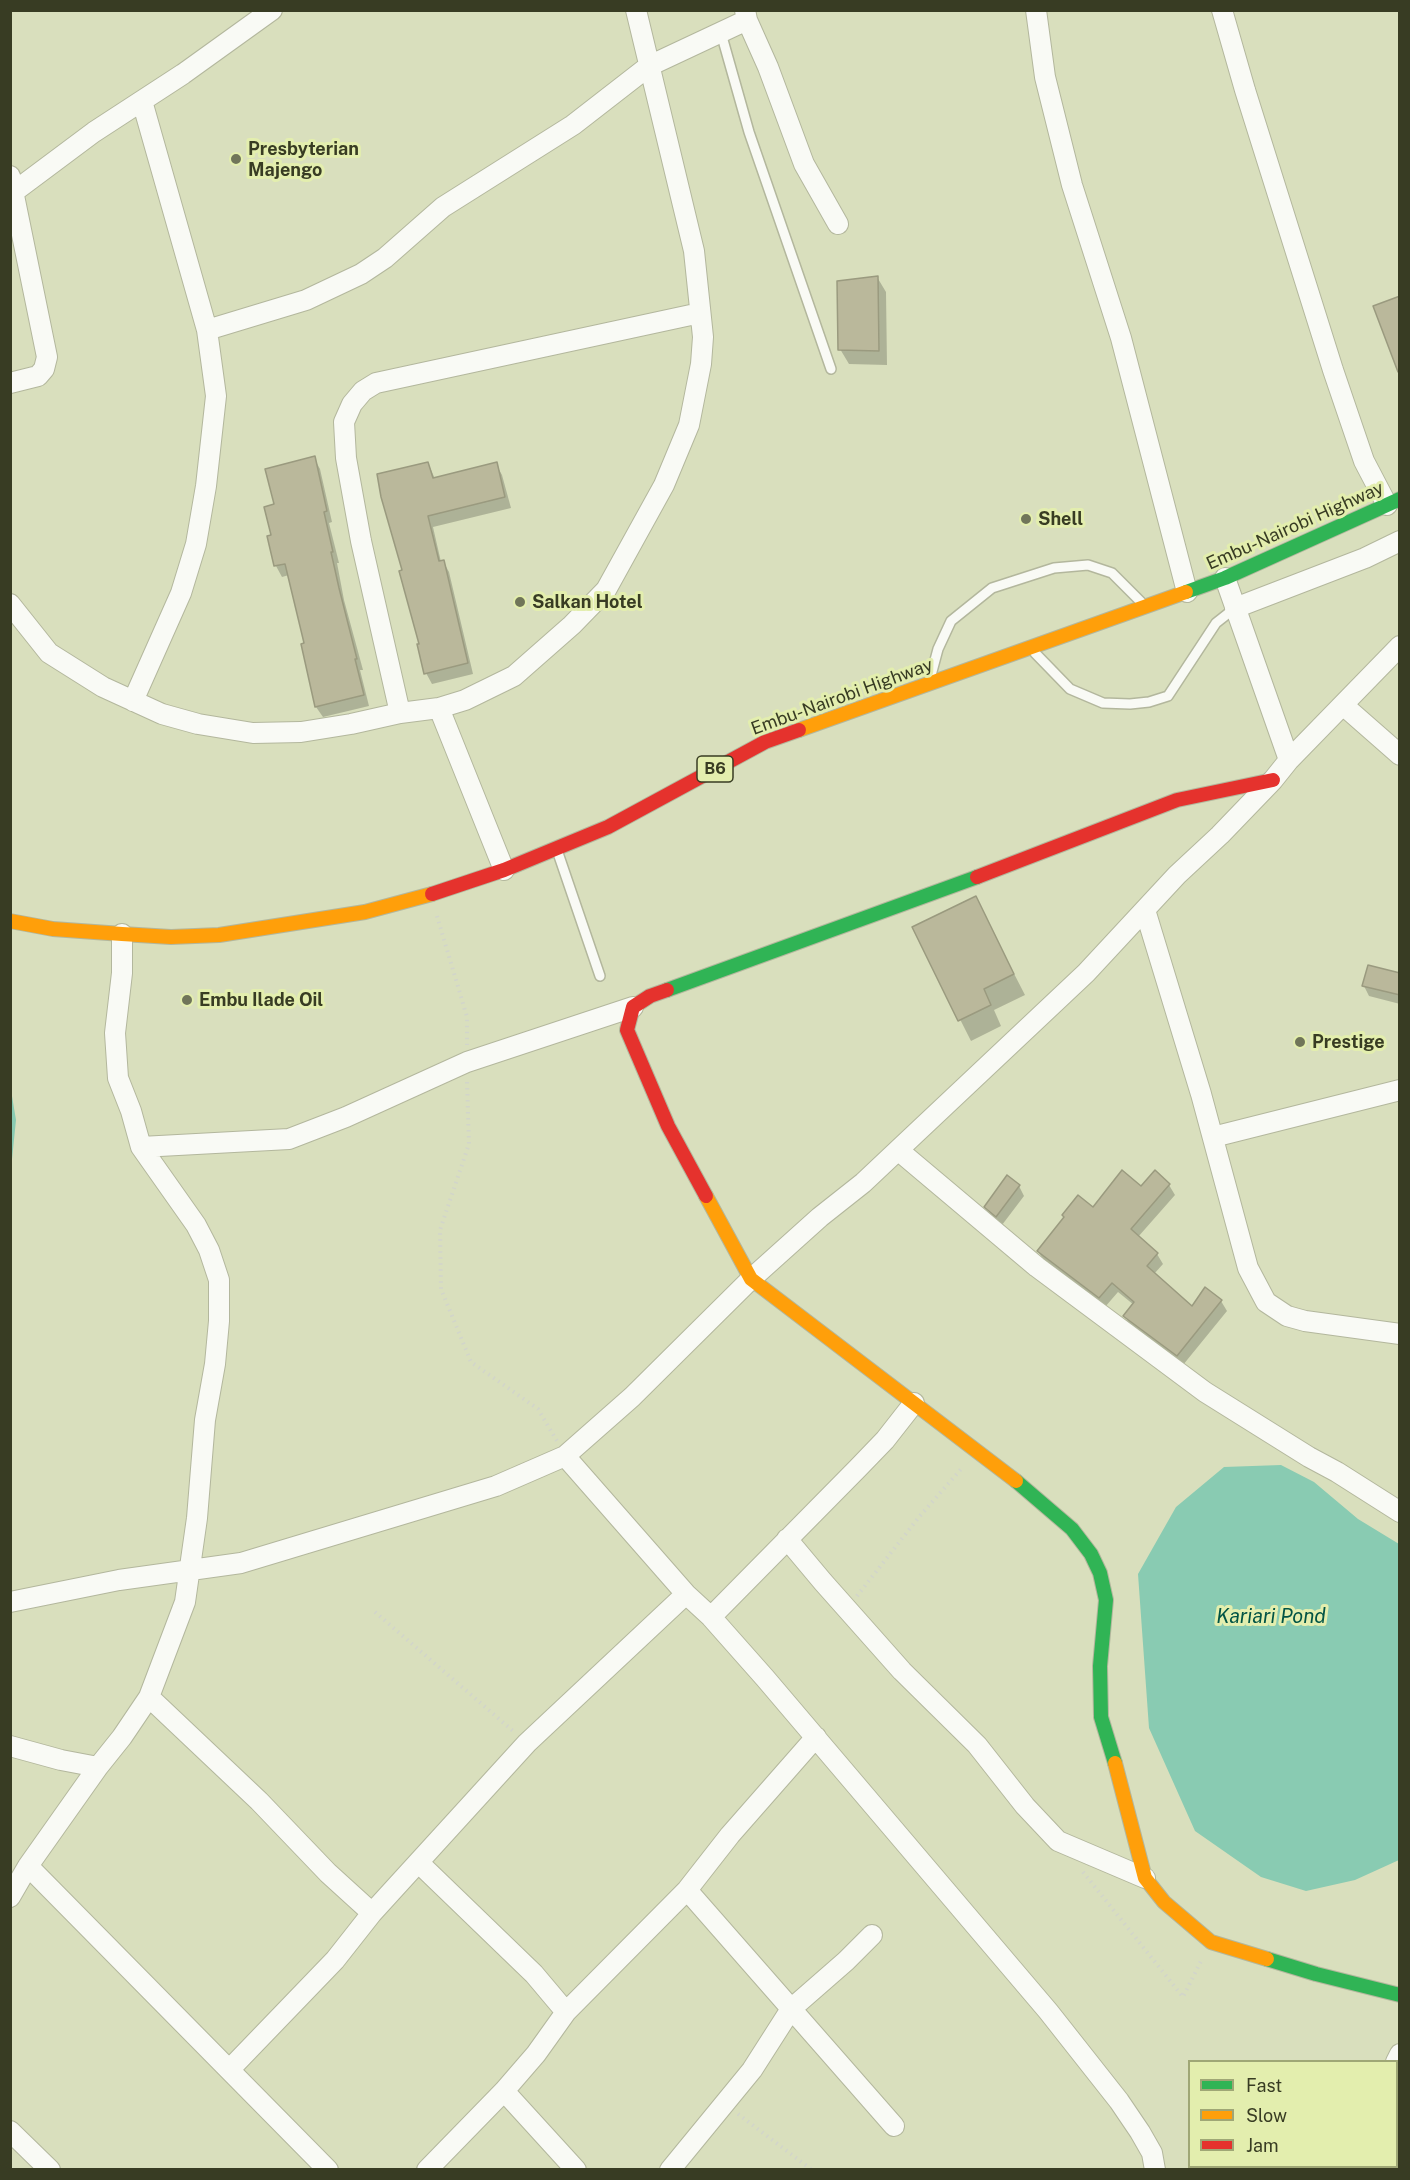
<!DOCTYPE html>
<style>
body{margin:0}
#map{position:relative;width:1410px;height:2180px;overflow:hidden;background:#d9dfbd;font-family:"Public Sans",sans-serif}
canvas{display:block}
.frame{position:absolute;inset:0;border:12px solid #383c23;pointer-events:none}
.legend{position:absolute;left:1188px;top:2060px;width:210px;height:108px;box-sizing:border-box;background:#e3eeae;border:2px solid #9fa776;margin:0;padding:8px 10px;list-style:none;font-size:18px;color:#383c23}
.legend li{display:flex;align-items:center;gap:12px;height:30px}
.legend b{width:30px;border:2px solid #9fa776}
</style>
<div id="map">
<canvas width="1410" height="2180"></canvas>
<div class="frame"></div>
<ul class="legend">
<li><b style="height:8px;background:#30b455"></b>Fast</li>
<li><b style="height:8px;background:#ff9f0a"></b>Slow</li>
<li><b style="height:8px;background:#e5322d"></b>Jam</li>
</ul>
</div>
<script>
const context = document.querySelector('canvas').getContext('2d');
context.lineJoin = 'round';
function fillPath(path, color) {
  context.fillStyle = color;
  context.fill(path, 'evenodd');
}
function shape(rows) {
  const path = new Path2D();
  for (const r of rows) {
    path.moveTo(r[0], r[1]);
    for (let i = 2; i < r.length; i += 2) path.lineTo(r[i], r[i + 1]);
  }
  return path;
}
function stroke(path, color, width, dash) {
  context.strokeStyle = color;
  context.lineWidth = width;
  context.lineCap = dash ? 'butt' : 'round';
  context.setLineDash(dash || []);
  context.stroke(path);
}
function write(font, color, halo, rows, align = 'center') {
  context.font = font + ' "Public Sans",sans-serif';
  context.lineWidth = 6;
  context.setLineDash([]);
  context.textBaseline = 'middle';
  context.strokeStyle = halo;
  context.fillStyle = color;
  for (const [text, x, y, turn = 0] of rows) {
    context.save();
    context.translate(x, y);
    context.rotate((+turn || 0) * Math.PI / 180);
    context.textAlign = isNaN(turn) ? turn : align;
    if (halo) context.strokeText(text, 0, 0);
    context.fillText(text, 0, 0);
    context.restore();
  }
}
fillPath(shape([
 [11,1090,16,1120,11,1169],
 [1281,1465,1314,1482,1358,1519,1399,1544,1399,1860,1355,1880,1306,1891,1261,1877,1195,1831,1149,1728,1138,1574,1176,1507,1224,1467]
]), '#89cbb2');
fillPath(shape([
 [877,277,886,292,887,365,849,364,840,349],
 [314,458,320,469,332,522,329,523,339,563,337,563,344,600,363,670,360,670,369,706,323,717,316,707,306,644,289,575,282,577,276,566,269,537,273,536,275,505],
 [428,463,435,479,496,464,502,475,511,508,433,527,441,562,443,561,449,572,473,674,432,684,426,673,404,571],
 [975,898,1025,995,994,1010,1001,1026,971,1041,914,928],
 [1400,974,1400,1004,1369,996,1364,986],
 [1155,1172,1169,1185,1175,1195,1138,1237,1157,1254,1163,1264,1154,1274,1192,1308,1205,1290,1221,1301,1227,1311,1183,1365,1130,1326,1125,1316,1134,1305,1118,1292,1105,1307,1044,1261,1038,1251,1093,1209,1142,1188],
 [1019,1186,1024,1196,1002,1225,992,1217,986,1207]
]), '#0003');
const building = shape([
 [878,276,879,351,838,350,837,281,878,276],
 [1400,296,1400,372,1398,372,1373,306,1400,296],
 [315,456,327,511,324,512,333,552,331,552,339,588,357,659,355,659,364,695,315,707,301,644,304,643,285,564,274,566,267,536,271,535,264,507,274,504,265,469,315,456],
 [428,462,433,478,497,462,505,497,428,516,439,561,444,560,468,663,424,674,417,644,419,644,399,571,402,570,381,497,377,474,428,462],
 [976,896,1014,974,984,989,991,1005,958,1021,912,927,976,896],
 [1368,965,1400,973,1400,995,1362,986,1368,965],
 [1122,1170,1141,1186,1155,1170,1170,1184,1131,1229,1158,1253,1147,1266,1192,1306,1205,1287,1222,1300,1177,1356,1123,1316,1134,1302,1112,1283,1099,1298,1037,1251,1064,1217,1062,1215,1078,1195,1093,1207,1122,1170],
 [1007,1175,1020,1185,996,1217,984,1207,1007,1175]
]);
fillPath(building, '#bab89b');
stroke(building, '#9a9a7f', 1.5);
const lane = shape([
 [721,33,749,132,831,369],
 [1035,653,1070,689,1103,703,1130,704,1149,702,1168,696,1216,623,1235,608],
 [930,679,938,649,951,621,992,588,1054,568,1088,565,1112,573,1141,602],
 [558,853,600,976]
]);
const street = shape([
 [745,10,747,20,768,67,804,164,838,224],
 [1036,10,1045,77,1072,185,1121,338,1187,592],
 [1222,10,1245,90,1333,370,1364,461,1387,505],
 [10,176,47,357,44,369,38,376,10,383],
 [15,191,94,132,183,74,272,10],
 [207,330,306,300,361,274,385,258,443,207,573,125,649,66,747,20],
 [1225,578,1289,760],
 [10,604,49,653,103,687,162,714,198,724,253,733,301,732,351,724,400,713,439,708,465,700,514,676,572,625,606,590,664,485,689,425,701,364,703,337,694,251,636,10],
 [1235,608,1365,558,1400,541],
 [133,701,181,593,196,544,206,486,216,396,207,330,142,101],
 [1343,705,1400,755],
 [439,708,504,870],
 [400,713,361,541,346,458,344,422,352,404,363,391,376,383,700,313],
 [1145,910,1201,1094,1248,1268,1266,1302,1287,1316,1305,1321,1400,1334],
 [1213,1137,1400,1090],
 [141,1147,289,1139,346,1117,467,1062,633,1007],
 [898,1150,1037,1267,1205,1392,1309,1457,1337,1472,1400,1512],
 [565,1456,686,1594,711,1617,765,1678,1048,2011,1119,2101,1140,2132,1152,2153,1155,2170],
 [787,1539,823,1582,902,1671,977,1745,1025,1806,1058,1841,1145,1878],
 [10,1602,119,1580,241,1563,496,1486,565,1456,632,1397,751,1279,820,1217,863,1183,898,1150,1086,973,1177,875,1220,835,1273,780,1289,760,1400,646],
 [711,1617,858,1468,885,1440,914,1403],
 [149,1697,259,1801,328,1873,372,1913,527,1743,686,1594],
 [10,1746,61,1760,98,1767],
 [419,1863,534,1974,566,2012],
 [28,1866,328,2170],
 [687,1890,894,2126],
 [10,1897,28,1866,98,1767,122,1737,149,1697,185,1602,197,1518,205,1420,215,1364,219,1321,219,1280,209,1250,196,1225,141,1147,131,1111,118,1078,115,1033,122,973,122,934],
 [1396,2062,1400,2054],
 [230,2069,335,1960,372,1913],
 [504,2091,576,2170],
 [1396,2093,1400,2095],
 [10,2131,50,2170],
 [427,2170,504,2091,536,2054,566,2012,687,1890,730,1835,816,1737],
 [670,2170,752,2070,791,2009,846,1961,872,1935]
]);
const fast = shape([
 [1186,592,1225,578,1400,499],
 [667,990,977,877],
 [1016,1481,1072,1529,1091,1554,1100,1573,1106,1600,1100,1666,1101,1717,1115,1763],
 [1267,1959,1316,1974,1400,1995]
]);
const slow = shape([
 [799,730,1186,592],
 [10,921,53,929,122,934,171,937,219,935,365,912,432,894],
 [706,1196,751,1279,1016,1481],
 [1115,1763,1145,1878,1164,1902,1211,1942,1267,1959]
]);
const jam = shape([
 [977,877,1177,800,1273,780],
 [432,894,504,870,608,827,765,742,799,730],
 [667,990,650,996,633,1007,627,1030,668,1126,706,1196]
]);
stroke(lane, '#b3b79d', 12);
stroke(street, '#b3b79d', 22);
stroke(fast, '#b3b79d', 16);
stroke(slow, '#b3b79d', 16);
stroke(jam, '#b3b79d', 16);
stroke(shape([
 [437,916,467,1017,467,1045],
 [467,1082,469,1144,440,1230,441,1289,471,1362,538,1409,557,1441],
 [857,1596,919,1517,963,1467],
 [375,1612,513,1731],
 [1083,1872,1183,1997,1201,1961],
 [738,2114,812,2170],
 [1336,2170,1337,2166]
]), '#d2d5ca', 4, [1.5, 4.5]);
stroke(lane, '#f9faf5', 9);
stroke(street, '#f9faf5', 20);
stroke(fast, '#30b455', 14);
stroke(slow, '#ff9f0a', 14);
stroke(jam, '#e5322d', 14);
for (const [x, y, r, color] of [
 [236,159,6,"#707559"],
 [1026,519,6,"#707559"],
 [520,602,6,"#707559"],
 [187,1000,6,"#707559"],
 [1300,1042,6,"#707559"]
]) {
  const dot = new Path2D();
  dot.arc(x, y, r, 0, 2 * Math.PI);
  context.fillStyle = color;
  context.fill(dot);
  stroke(dot, '#e3eeae', 2);
}
for (const [x, y, w] of [
 [715,769,36]
]) {
  const box = new Path2D();
  box.roundRect(x - w / 2, y - 13, w, 26, 4.5);
  context.fillStyle = '#e3eeae';
  context.fill(box);
  stroke(box, '#383c23', 1.5);
}
write('bold 16px', '#383c23', null, [
 ["B6",715,769]
]);
write('bold 18px', '#383c23', '#e3eeae', [
 ["Presbyterian",248,149],
 ["Majengo",248,170],
 ["Shell",1038,519],
 ["Salkan Hotel",532,602],
 ["Embu Ilade Oil",199,1000],
 ["Prestige",1312,1042]
], 'left');
write('18px', '#383c23', '#e3eeae', [
 ["Embu-Nairobi Highway",1295,526,-24],
 ["Embu-Nairobi Highway",842,697,-20]
]);
write('italic 20px', '#005445', '#e3eeae', [
 ["Kariari Pond",1271,1617]
]);
</script>
